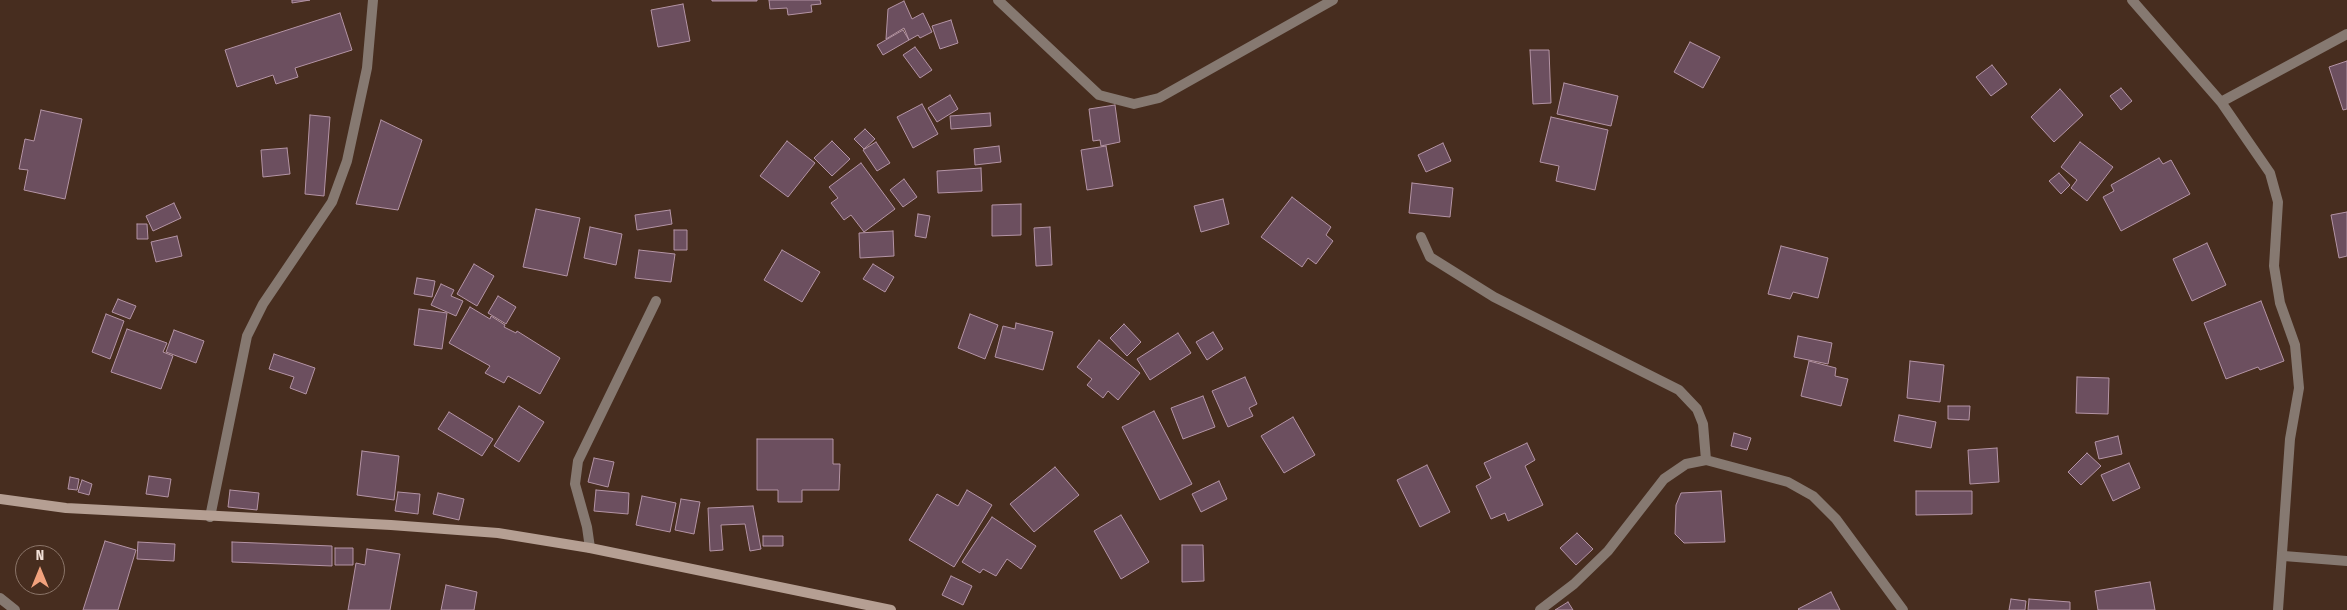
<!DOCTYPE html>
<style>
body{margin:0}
#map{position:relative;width:2347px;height:610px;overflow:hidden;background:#472d1f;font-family:"Fira Sans Condensed",sans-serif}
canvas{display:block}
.north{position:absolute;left:15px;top:545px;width:50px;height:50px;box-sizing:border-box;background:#472d1f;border:1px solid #8b7569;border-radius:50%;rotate:0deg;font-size:14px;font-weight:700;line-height:20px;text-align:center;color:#f2e0d7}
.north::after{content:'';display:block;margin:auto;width:18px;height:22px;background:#f1a17d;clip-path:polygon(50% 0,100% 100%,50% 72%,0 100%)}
</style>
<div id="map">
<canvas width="2347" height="610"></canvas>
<div class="north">N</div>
</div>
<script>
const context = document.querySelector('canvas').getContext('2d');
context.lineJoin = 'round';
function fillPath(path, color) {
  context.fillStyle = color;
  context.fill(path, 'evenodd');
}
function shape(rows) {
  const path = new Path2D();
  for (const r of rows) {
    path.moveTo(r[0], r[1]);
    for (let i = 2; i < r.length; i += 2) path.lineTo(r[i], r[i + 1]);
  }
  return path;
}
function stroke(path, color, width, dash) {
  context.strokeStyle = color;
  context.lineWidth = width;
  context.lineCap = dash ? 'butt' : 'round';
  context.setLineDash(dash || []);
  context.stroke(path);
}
const building = shape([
 [292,0,310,0,292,3,292,0],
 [712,0,757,0,757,1,712,1,712,0],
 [769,0,820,0,821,4,811,5,812,12,788,15,787,8,770,9,769,0],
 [904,1,912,19,923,13,932,32,920,38,918,35,909,40,904,28,886,39,888,9,904,1],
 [683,4,690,41,658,47,651,10,683,4],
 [340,13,352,50,295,68,298,77,276,84,273,75,237,87,225,50,340,13],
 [951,20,958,43,940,49,932,26,951,20],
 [903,30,909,40,883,55,877,45,903,30],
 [1690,42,1720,57,1703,88,1674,72,1690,42],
 [915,47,932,70,920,78,903,55,915,47],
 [1530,50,1549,50,1551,103,1533,104,1530,50],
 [2347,61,2347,109,2343,110,2329,67,2347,61],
 [1992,65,2007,84,1991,96,1976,77,1992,65],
 [1564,83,1618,96,1611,126,1557,114,1564,83],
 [2121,88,2132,101,2121,110,2110,96,2121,88],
 [2060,89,2083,115,2054,142,2031,117,2060,89],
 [950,95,958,109,937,122,928,108,950,95],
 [922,104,938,134,913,148,897,117,922,104],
 [1115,105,1120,142,1101,146,1100,140,1093,141,1089,109,1115,105],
 [41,110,82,119,65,199,24,190,28,170,19,169,25,139,34,141,41,110],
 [990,113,991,126,951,129,950,116,990,113],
 [310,115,330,117,324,196,305,194,310,115],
 [1551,117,1608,130,1595,190,1556,181,1559,166,1540,162,1551,117],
 [381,120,422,140,398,210,356,204,381,120],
 [865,129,875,139,864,149,854,139,865,129],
 [787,141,815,163,788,197,760,176,787,141],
 [832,141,850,159,832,176,814,158,832,141],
 [876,142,890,163,877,171,863,150,876,142],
 [2080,142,2113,167,2087,201,2071,188,2077,180,2061,167,2080,142],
 [1443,143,1451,161,1426,172,1418,155,1443,143],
 [999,146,1001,162,975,165,974,149,999,146],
 [1106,146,1113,186,1087,190,1081,150,1106,146],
 [287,148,290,174,263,177,261,150,287,148],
 [2159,158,2163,164,2171,160,2190,194,2121,231,2103,197,2114,191,2111,185,2159,158],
 [861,163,895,209,864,232,851,215,844,220,831,203,838,198,829,187,861,163],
 [981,168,982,191,938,193,937,171,981,168],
 [2059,173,2070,185,2061,194,2049,181,2059,173],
 [904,179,917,197,903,207,890,190,904,179],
 [1412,183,1453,188,1450,217,1409,213,1412,183],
 [1292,197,1331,227,1326,235,1333,241,1316,264,1308,258,1302,267,1261,237,1292,197],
 [1223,199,1229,224,1201,232,1194,206,1223,199],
 [174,203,181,218,153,231,146,216,174,203],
 [1021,204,1021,235,992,236,992,205,1021,204],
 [536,209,580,218,567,276,523,267,536,209],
 [670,210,672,224,637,230,635,215,670,210],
 [2347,212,2347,256,2339,258,2331,215,2347,212],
 [918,214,930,216,926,238,915,236,918,214],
 [137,224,147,224,148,239,137,239,137,224],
 [590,227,622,234,616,265,584,258,590,227],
 [1050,227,1052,265,1036,266,1034,228,1050,227],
 [674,230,687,230,687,250,674,250,674,230],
 [893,231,894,256,860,258,859,233,893,231],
 [177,236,182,256,156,262,151,242,177,236],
 [2207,243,2226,285,2192,301,2173,259,2207,243],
 [1781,246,1828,258,1818,298,1793,292,1790,299,1768,294,1781,246],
 [639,250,675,254,671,282,635,278,639,250],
 [782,250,820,272,802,302,764,280,782,250],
 [474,264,494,276,477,306,457,294,474,264],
 [873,264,894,277,885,292,863,279,873,264],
 [417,278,435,281,432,297,414,294,417,278],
 [441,284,454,290,451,296,463,301,456,316,431,305,441,284],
 [498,296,516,307,506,324,488,313,498,296],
 [118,299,136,306,130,319,112,312,118,299],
 [2261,301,2284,361,2260,370,2258,367,2226,379,2204,323,2261,301],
 [470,307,490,319,491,316,505,325,504,327,516,333,517,331,560,358,540,394,508,376,504,383,485,373,490,366,449,343,470,307],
 [419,309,447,313,442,349,414,345,419,309],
 [106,314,124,321,110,359,92,352,106,314],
 [970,314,998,325,985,359,958,348,970,314],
 [1016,323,1053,332,1043,370,995,357,1003,326,1015,329,1016,323],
 [1124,324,1141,342,1127,356,1110,338,1124,324],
 [127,329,167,343,163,352,173,356,161,389,111,372,127,329],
 [174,330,204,341,196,363,166,352,174,330],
 [1213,332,1223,349,1207,360,1196,342,1213,332],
 [1178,333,1191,353,1150,380,1137,359,1178,333],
 [1798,336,1832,343,1828,364,1794,357,1798,336],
 [1099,340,1140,373,1118,400,1108,391,1103,398,1087,385,1092,379,1077,367,1099,340],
 [274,354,315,368,306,394,290,388,294,377,269,369,274,354],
 [1809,361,1836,368,1835,376,1848,379,1841,406,1801,396,1809,361],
 [1910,361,1944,365,1940,402,1907,398,1910,361],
 [1245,377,1257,404,1249,408,1253,416,1228,427,1212,391,1245,377],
 [2077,377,2109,378,2108,414,2076,413,2077,377],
 [1203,396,1215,427,1183,439,1171,408,1203,396],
 [519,406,544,422,519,462,494,446,519,406],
 [1948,406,1970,406,1969,420,1948,419,1948,406],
 [1154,411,1192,484,1160,500,1122,427,1154,411],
 [449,412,493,439,482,456,438,429,449,412],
 [1899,415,1936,422,1931,448,1894,441,1899,415],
 [1293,417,1315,455,1284,473,1261,436,1293,417],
 [1734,433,1751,438,1747,450,1731,446,1734,433],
 [2118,436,2122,454,2099,459,2095,442,2118,436],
 [757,439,833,439,833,464,840,464,839,490,802,490,802,502,778,502,778,490,757,490,757,439],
 [1527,443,1535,460,1525,466,1543,505,1508,521,1505,513,1491,519,1476,486,1491,478,1484,463,1527,443],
 [1997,448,1999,482,1970,484,1968,450,1997,448],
 [362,451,399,456,394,500,357,495,362,451],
 [2087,453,2101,466,2081,485,2068,472,2087,453],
 [594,458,614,462,608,487,588,482,594,458],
 [2129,463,2140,488,2113,501,2101,475,2129,463],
 [1427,465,1450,512,1420,527,1397,480,1427,465],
 [1055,467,1079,495,1034,532,1010,504,1055,467],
 [149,476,171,479,168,497,146,494,149,476],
 [70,477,79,479,77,490,68,489,70,477],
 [82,480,92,484,89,495,78,492,82,480],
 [1219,481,1227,499,1201,512,1192,494,1219,481],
 [230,490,259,493,257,510,228,507,230,490],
 [596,490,629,493,628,514,594,511,596,490],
 [967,490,992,505,954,567,909,540,937,494,958,506,967,490],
 [1721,491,1725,542,1684,543,1675,534,1676,505,1681,493,1721,491],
 [1916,491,1972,491,1972,514,1916,515,1916,491],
 [398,492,420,494,418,514,395,511,398,492],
 [438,493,464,499,459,520,433,514,438,493],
 [642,496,676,503,670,532,636,525,642,496],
 [681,499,700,502,694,534,675,530,681,499],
 [753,506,761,549,750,551,745,524,721,525,723,550,710,551,708,508,753,506],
 [1121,515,1149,562,1121,579,1094,531,1121,515],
 [992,517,1036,546,1021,569,1007,559,996,576,983,569,980,573,962,562,992,517],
 [1577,533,1593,549,1576,565,1560,548,1577,533],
 [763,536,783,536,783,546,763,546,763,536],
 [105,541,136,550,118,610,83,610,105,541],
 [138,542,175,544,174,561,137,559,138,542],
 [232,542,332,546,332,566,232,562,232,542],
 [1182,545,1203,545,1204,581,1182,582,1182,545],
 [335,548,353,548,353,565,335,565,335,548],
 [367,549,400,554,390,610,348,610,356,563,365,565,367,549],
 [951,576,972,586,963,605,942,595,951,576],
 [2150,582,2155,610,2098,610,2095,591,2150,582],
 [446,585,477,592,474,610,441,610,446,585],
 [1831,592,1840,610,1799,610,1798,609,1831,592],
 [2011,599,2026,601,2025,610,2009,610,2011,599],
 [2029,599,2070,602,2070,610,2028,610,2029,599],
 [1568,602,1573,610,1555,610,1568,602]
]);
fillPath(building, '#6c4f5f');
stroke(building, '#b494a5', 1);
stroke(shape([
 [998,0,1099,95,1134,104,1159,98,1333,0],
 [2132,0,2221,102,2270,173,2278,202,2274,266,2280,303,2295,345,2299,388,2290,439,2278,610],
 [2221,102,2347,34],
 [1421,237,1430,257,1494,297,1679,390,1697,409,1703,424,1706,460],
 [210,517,247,336,263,304,332,202,347,161,367,68,373,0],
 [590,548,587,527,575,484,578,461,656,301],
 [2284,556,2347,561],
 [0,598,15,610],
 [1540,610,1574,584,1608,551,1664,479,1686,464,1706,460,1788,482,1813,496,1836,519,1903,610]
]), '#867971', 10);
stroke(shape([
 [0,499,66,508,391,525,498,533,590,548,891,610]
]), '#b59f93', 10);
</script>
